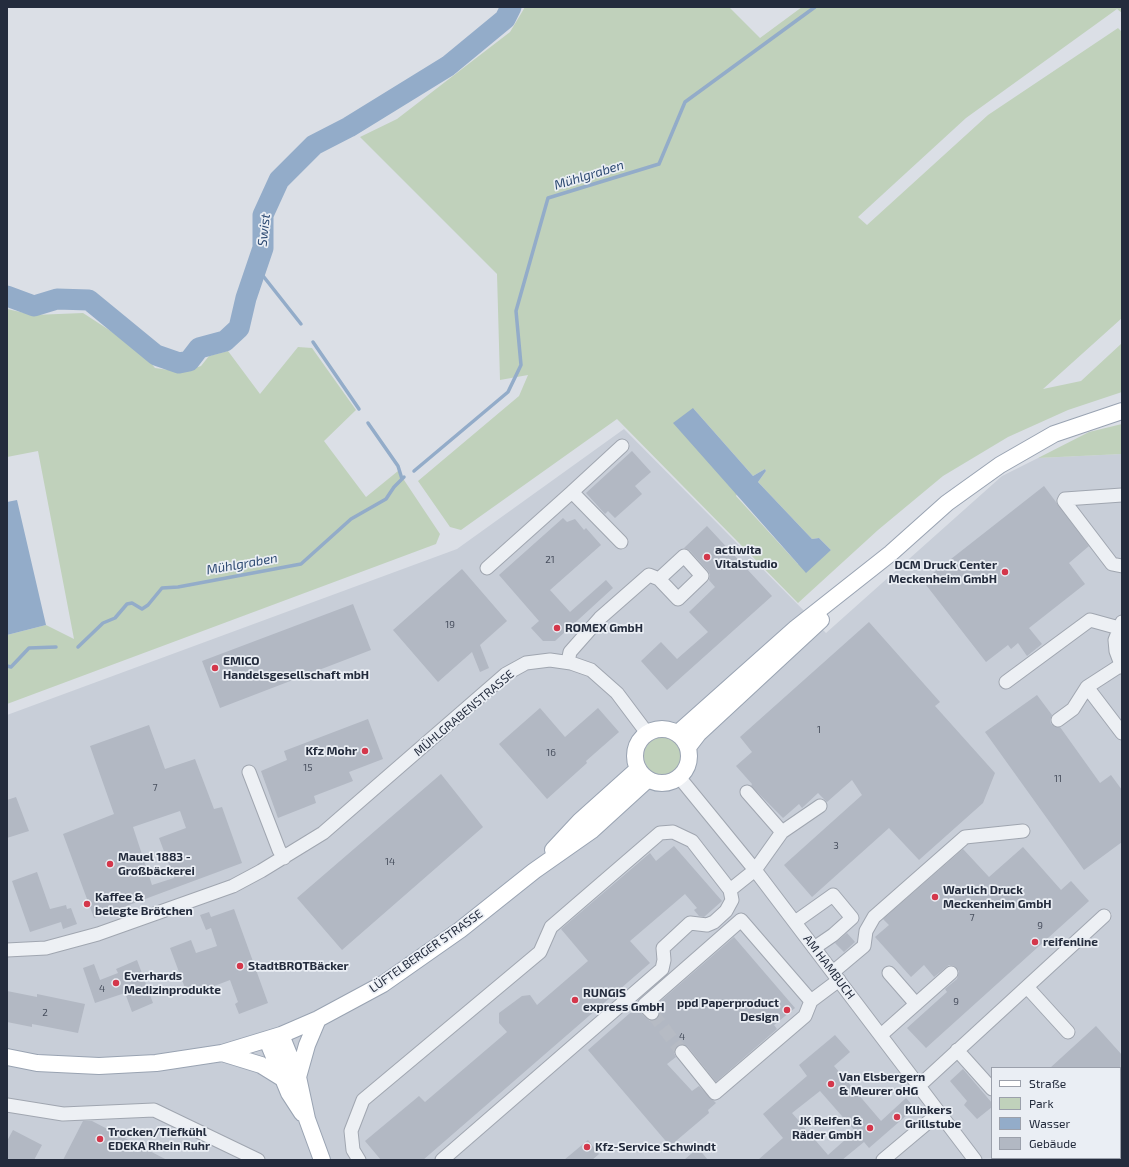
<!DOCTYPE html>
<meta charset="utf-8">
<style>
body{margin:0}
#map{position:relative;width:1129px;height:1167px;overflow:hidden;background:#dbdfe6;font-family:"Exo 2",sans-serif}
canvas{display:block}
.frame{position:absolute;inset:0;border:8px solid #242c3d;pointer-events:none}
.legend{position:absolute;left:991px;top:1067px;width:130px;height:92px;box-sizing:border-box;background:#eaeef4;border:1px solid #9ba0ab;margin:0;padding:5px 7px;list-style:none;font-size:12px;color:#242c3d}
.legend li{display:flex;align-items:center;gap:8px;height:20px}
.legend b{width:20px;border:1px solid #9ba0ab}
</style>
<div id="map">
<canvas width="1129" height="1167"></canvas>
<div class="frame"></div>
<ul class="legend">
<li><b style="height:5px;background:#fff"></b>Straße</li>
<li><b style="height:11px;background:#c0d1bb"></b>Park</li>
<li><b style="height:11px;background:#93acc9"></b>Wasser</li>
<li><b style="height:11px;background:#b2b8c3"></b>Gebäude</li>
</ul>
</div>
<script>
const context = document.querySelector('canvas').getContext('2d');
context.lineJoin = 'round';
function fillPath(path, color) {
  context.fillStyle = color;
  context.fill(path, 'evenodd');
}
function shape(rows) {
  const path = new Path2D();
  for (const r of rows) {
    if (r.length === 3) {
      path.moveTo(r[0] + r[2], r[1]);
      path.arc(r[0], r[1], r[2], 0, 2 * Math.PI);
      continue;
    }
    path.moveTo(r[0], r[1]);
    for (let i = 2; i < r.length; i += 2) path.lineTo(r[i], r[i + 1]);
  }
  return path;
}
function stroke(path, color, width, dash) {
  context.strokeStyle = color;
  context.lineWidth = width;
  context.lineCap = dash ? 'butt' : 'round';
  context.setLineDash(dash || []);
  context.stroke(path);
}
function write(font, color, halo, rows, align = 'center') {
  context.font = font + ' "Exo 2",sans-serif';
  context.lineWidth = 3.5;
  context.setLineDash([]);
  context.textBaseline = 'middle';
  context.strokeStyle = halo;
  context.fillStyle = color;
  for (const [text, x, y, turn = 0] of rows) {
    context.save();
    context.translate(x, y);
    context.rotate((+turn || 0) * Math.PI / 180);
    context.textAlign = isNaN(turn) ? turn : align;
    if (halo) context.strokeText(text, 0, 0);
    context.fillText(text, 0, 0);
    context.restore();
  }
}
fillPath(shape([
 [624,429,826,633,1002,476,1038,458,1122,454,1122,1160,7,1160,7,715,457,549],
 [992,1068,1120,1068,1120,1158,992,1158]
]), '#c8ced8');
fillPath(shape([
 [525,7,729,7,760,38,802,7,1122,7,1122,13,1117,9,966,118,858,217,867,225,988,115,1118,28,1122,32,1122,318,1043,389,1081,381,1122,343,1122,392,1068,410,1008,437,943,476,878,530,798,603,617,419,461,530,450,527,418,481,519,396,528,375,500,380,497,274,360,137,397,119,510,32],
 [693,408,753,476,765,469,766,471,758,482,812,539,819,538,831,550,798,564,736,496,737,494],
 [7,309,34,315,83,313,140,350,155,368,183,372,201,366,209,356,228,351,260,394,298,347,312,348,356,410,324,441,366,497,398,471,440,534,436,544,7,704,7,635,46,625,74,639,38,451,7,457],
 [1122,424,1122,454,1038,458,1089,432],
 [663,756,19]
]), '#c0d1bb');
fillPath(shape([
 [693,408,753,476,765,469,766,471,758,482,812,539,819,538,831,550,806,573,673,423],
 [17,500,46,625,7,635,7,502]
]), '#93acc9');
stroke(shape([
 [256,267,301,324],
 [313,342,359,409],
 [368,423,398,466,402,479],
 [414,471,508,392,521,365,516,311,548,198,659,164,685,102,815,7],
 [78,647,103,623,115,618,127,604,132,603,142,609,148,605,162,588,178,587,301,564,351,519,386,499,394,487,404,477],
 [7,666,11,667,29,648,56,647]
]), '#93acc9', 3.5);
stroke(shape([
 [7,296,34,306,57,299,89,300,156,355,179,363,189,361,199,348,225,341,239,328,246,298,263,248,263,215,279,180,314,145,349,127,448,66,505,19,511,7]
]), '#93acc9', 21);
fillPath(shape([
 [632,451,651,472,635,486,642,494,615,518,608,511,605,514,586,493],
 [1044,486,1089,546,1069,563,1085,584,1029,628,1042,644,1027,656,1018,643,1011,649,1008,645,986,662,923,581],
 [563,518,567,522,575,519,584,530,586,528,601,545,550,590,570,612,606,580,613,588,555,641,543,641,531,628,539,621,499,575],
 [707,526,772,596,667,690,641,661,661,642,677,659,708,632,689,612,715,587,709,580,710,575,708,571,690,551,684,548],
 [462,569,507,621,480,645,489,668,480,672,472,652,438,682,393,630],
 [353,604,371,650,220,708,202,661],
 [869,622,940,702,935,706,995,773,983,803,919,860,889,828,812,897,784,865,862,795,852,780,827,802,818,793,802,808,799,804,783,818,751,786,752,784,736,766,752,752,740,737],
 [1037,695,1052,715,1050,720,1051,724,1055,727,1060,727,1100,783,1111,775,1122,790,1122,842,1084,870,985,732],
 [540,708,565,737,598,708,619,732,586,761,587,763,547,799,499,744],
 [368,719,383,759,349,772,353,781,314,796,316,803,278,818,261,771,287,760,284,751],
 [149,725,165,769,195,759,214,809,222,807,242,863,94,918,63,834,114,814,90,746],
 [180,811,186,828,159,838,174,878,152,885,133,827],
 [441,774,483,827,342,950,297,898],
 [16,797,29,831,7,838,7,800],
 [674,846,722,901,704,917,699,916,694,910,697,908,685,894,630,941,650,963,423,1160,381,1160,365,1141,419,1096,425,1102,507,1032,499,1023,499,1013,522,996,530,995,537,1005,588,961,561,929,650,853,656,861],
 [1023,847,1061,890,1071,881,1089,901,926,1048,907,1028,947,992,945,989,957,979,959,971,954,966,949,965,934,977,924,965,911,977,875,937,889,925,883,919,963,849,989,877],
 [37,872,50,909,66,905,67,909,71,908,77,924,63,929,61,922,30,932,12,881],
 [234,909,268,1003,239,1014,235,1004,238,1002,230,980,188,996,170,948,191,940,196,953,217,946,211,928,206,930,200,915,209,912,211,917],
 [847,933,855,942,844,952,835,943],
 [734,937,795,1008,774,1025,777,1029,716,1082,688,1047,681,1044,677,1046,674,1053,676,1057,667,1064,692,1091,699,1086,716,1103,708,1110,709,1113,670,1146,588,1050,630,1013,641,1013,650,1021,657,1019,660,1011,656,1005],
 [137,960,153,1003,132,1012,125,993,95,1003,83,968,94,964,100,980,118,973,116,969],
 [7,991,37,997,37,994,85,1004,78,1033,32,1024,32,1027,7,1022],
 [1096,1026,1122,1055,1122,1068,1050,1068],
 [835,1035,850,1052,834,1066,881,1121,906,1098,915,1108,869,1148,864,1142,842,1160,758,1160,783,1138,763,1114,807,1076,799,1065],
 [820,1091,855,1131,828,1155,792,1113],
 [963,1069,992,1103,992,1107,977,1119,964,1105,967,1101,950,1081],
 [83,1121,92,1121,167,1160,63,1160],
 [13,1130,42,1145,34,1160,7,1160,7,1141],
 [588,1140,599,1154,592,1160,564,1160],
 [698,1148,708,1160,684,1160]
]), '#b2b8c3');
stroke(shape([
 [652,1013,682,1052]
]), '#b6bbc4', 13, [13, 6]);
const minor = shape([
 [572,492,622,446],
 [1122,495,1065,499,1064,501,1112,564,1122,566],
 [487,568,572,492,621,542],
 [1122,622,1115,640,1116,651,1122,667],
 [568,662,570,652,600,618,649,575,659,579,684,556,702,576,678,599,659,579],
 [1121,665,1087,687,1122,733],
 [1006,682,1090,620,1119,628],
 [1058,720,1073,709,1087,687],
 [249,772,279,850,284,858],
 [679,777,755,870,975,1160],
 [782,832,820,806],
 [795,922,833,895,852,918,833,935,814,948],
 [7,950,46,948,98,934,233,886,261,871,323,833,506,674,526,663,550,660,571,663,591,670,617,693,647,733],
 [833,972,864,946,866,931,874,917,965,837,1023,831],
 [889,973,916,1004],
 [1027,987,1068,1032],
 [652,1013,644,1005,741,920,811,1001,839,980],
 [881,1035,951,973],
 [957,1050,992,1089],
 [682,1052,715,1093,805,1016,811,1001],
 [920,1085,1104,916],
 [7,1105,63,1114,154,1110,258,1160],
 [359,1160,353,1150,351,1131,363,1100,540,952,551,927,660,833,673,832,692,841,730,890,755,870,782,832,747,792],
 [442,1160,662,969,664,960,663,948,690,923,707,925,714,922,726,911,732,900,730,890],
 [883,1160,939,1113],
 [1034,1160,1036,1158]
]);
const major = shape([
 [662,756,27],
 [678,733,796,628,891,553,947,503,1000,465,1054,434,1122,411],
 [688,747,698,734,821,620],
 [553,850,580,821,638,769],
 [281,1035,298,1077,307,1119,322,1160],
 [267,1040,289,1093,302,1113],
 [222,1053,261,1065,282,1078],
 [7,1057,37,1063,99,1066,156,1063,222,1053,281,1035,318,1019,383,984,460,930,534,871,591,831,648,779],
 [298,1077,307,1045,318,1019]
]);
stroke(minor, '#a0a6b0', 15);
stroke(major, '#99a3b2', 18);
stroke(minor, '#edf0f4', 13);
stroke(major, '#fff', 16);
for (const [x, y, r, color] of [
 [707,557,4,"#d4374b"],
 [1005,572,4,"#d4374b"],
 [557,628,4,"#d4374b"],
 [215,668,4,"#d4374b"],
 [365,751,4,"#d4374b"],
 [110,864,4,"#d4374b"],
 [935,897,4,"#d4374b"],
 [87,904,4,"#d4374b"],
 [1035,942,4,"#d4374b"],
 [240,966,4,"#d4374b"],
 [116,983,4,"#d4374b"],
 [575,1000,4,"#d4374b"],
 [787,1010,4,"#d4374b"],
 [831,1084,4,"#d4374b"],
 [897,1117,4,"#d4374b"],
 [870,1128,4,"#d4374b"],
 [100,1139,4,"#d4374b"],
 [587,1147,4,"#d4374b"]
]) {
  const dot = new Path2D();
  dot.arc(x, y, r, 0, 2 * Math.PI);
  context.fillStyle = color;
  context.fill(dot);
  stroke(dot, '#eaeef4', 1.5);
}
write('10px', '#484f5e', null, [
 ["21",550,560],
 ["19",450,625],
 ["1",819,730],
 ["16",551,753],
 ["15",308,768],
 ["11",1058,779],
 ["7",155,788],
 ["3",836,846],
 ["14",390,862],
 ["7",972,918],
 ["9",1040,926],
 ["4",102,989],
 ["9",956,1002],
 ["2",45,1013],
 ["4",682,1037]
]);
write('bold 12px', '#242c3d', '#eaeef4', [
 ["actiwita",715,550],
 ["Vitalstudio",715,564],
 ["DCM Druck Center",997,565,"right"],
 ["Meckenheim GmbH",997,579,"right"],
 ["ROMEX GmbH",565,628],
 ["EMICO",223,661],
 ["Handelsgesellschaft mbH",223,675],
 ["Kfz Mohr",357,751,"right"],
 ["Mauel 1883 -",118,857],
 ["Großbäckerei",118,871],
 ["Warlich Druck",943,890],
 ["Meckenheim GmbH",943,904],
 ["Kaffee &",95,897],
 ["belegte Brötchen",95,911],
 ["reifenline",1043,942],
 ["StadtBROTBäcker",248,966],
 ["Everhards",124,976],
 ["Medizinprodukte",124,990],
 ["RUNGIS",583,993],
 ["express GmbH",583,1007],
 ["ppd Paperproduct",779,1003,"right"],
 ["Design",779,1017,"right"],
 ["Van Elsbergern",839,1077],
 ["& Meurer oHG",839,1091],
 ["Klinkers",905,1110],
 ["Grillstube",905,1124],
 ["JK Reifen &",862,1121,"right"],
 ["Räder GmbH",862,1135,"right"],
 ["Trocken/Tiefkühl",108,1132],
 ["EDEKA Rhein Ruhr",108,1146],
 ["Kfz-Service Schwindt",595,1147]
], 'left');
write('12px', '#242c3d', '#eaeef4', [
 ["MÜHLGRABENSTRASSE",464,713,-40],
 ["LÜFTELBERGER STRASSE",426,951,-35],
 ["AM HAMBUCH",829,967,53]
]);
write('italic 13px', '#2d4a72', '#eaeef4', [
 ["Mühlgraben",589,175,-17],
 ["Swist",264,230,-84],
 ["Mühlgraben",242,564,-10]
]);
</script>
